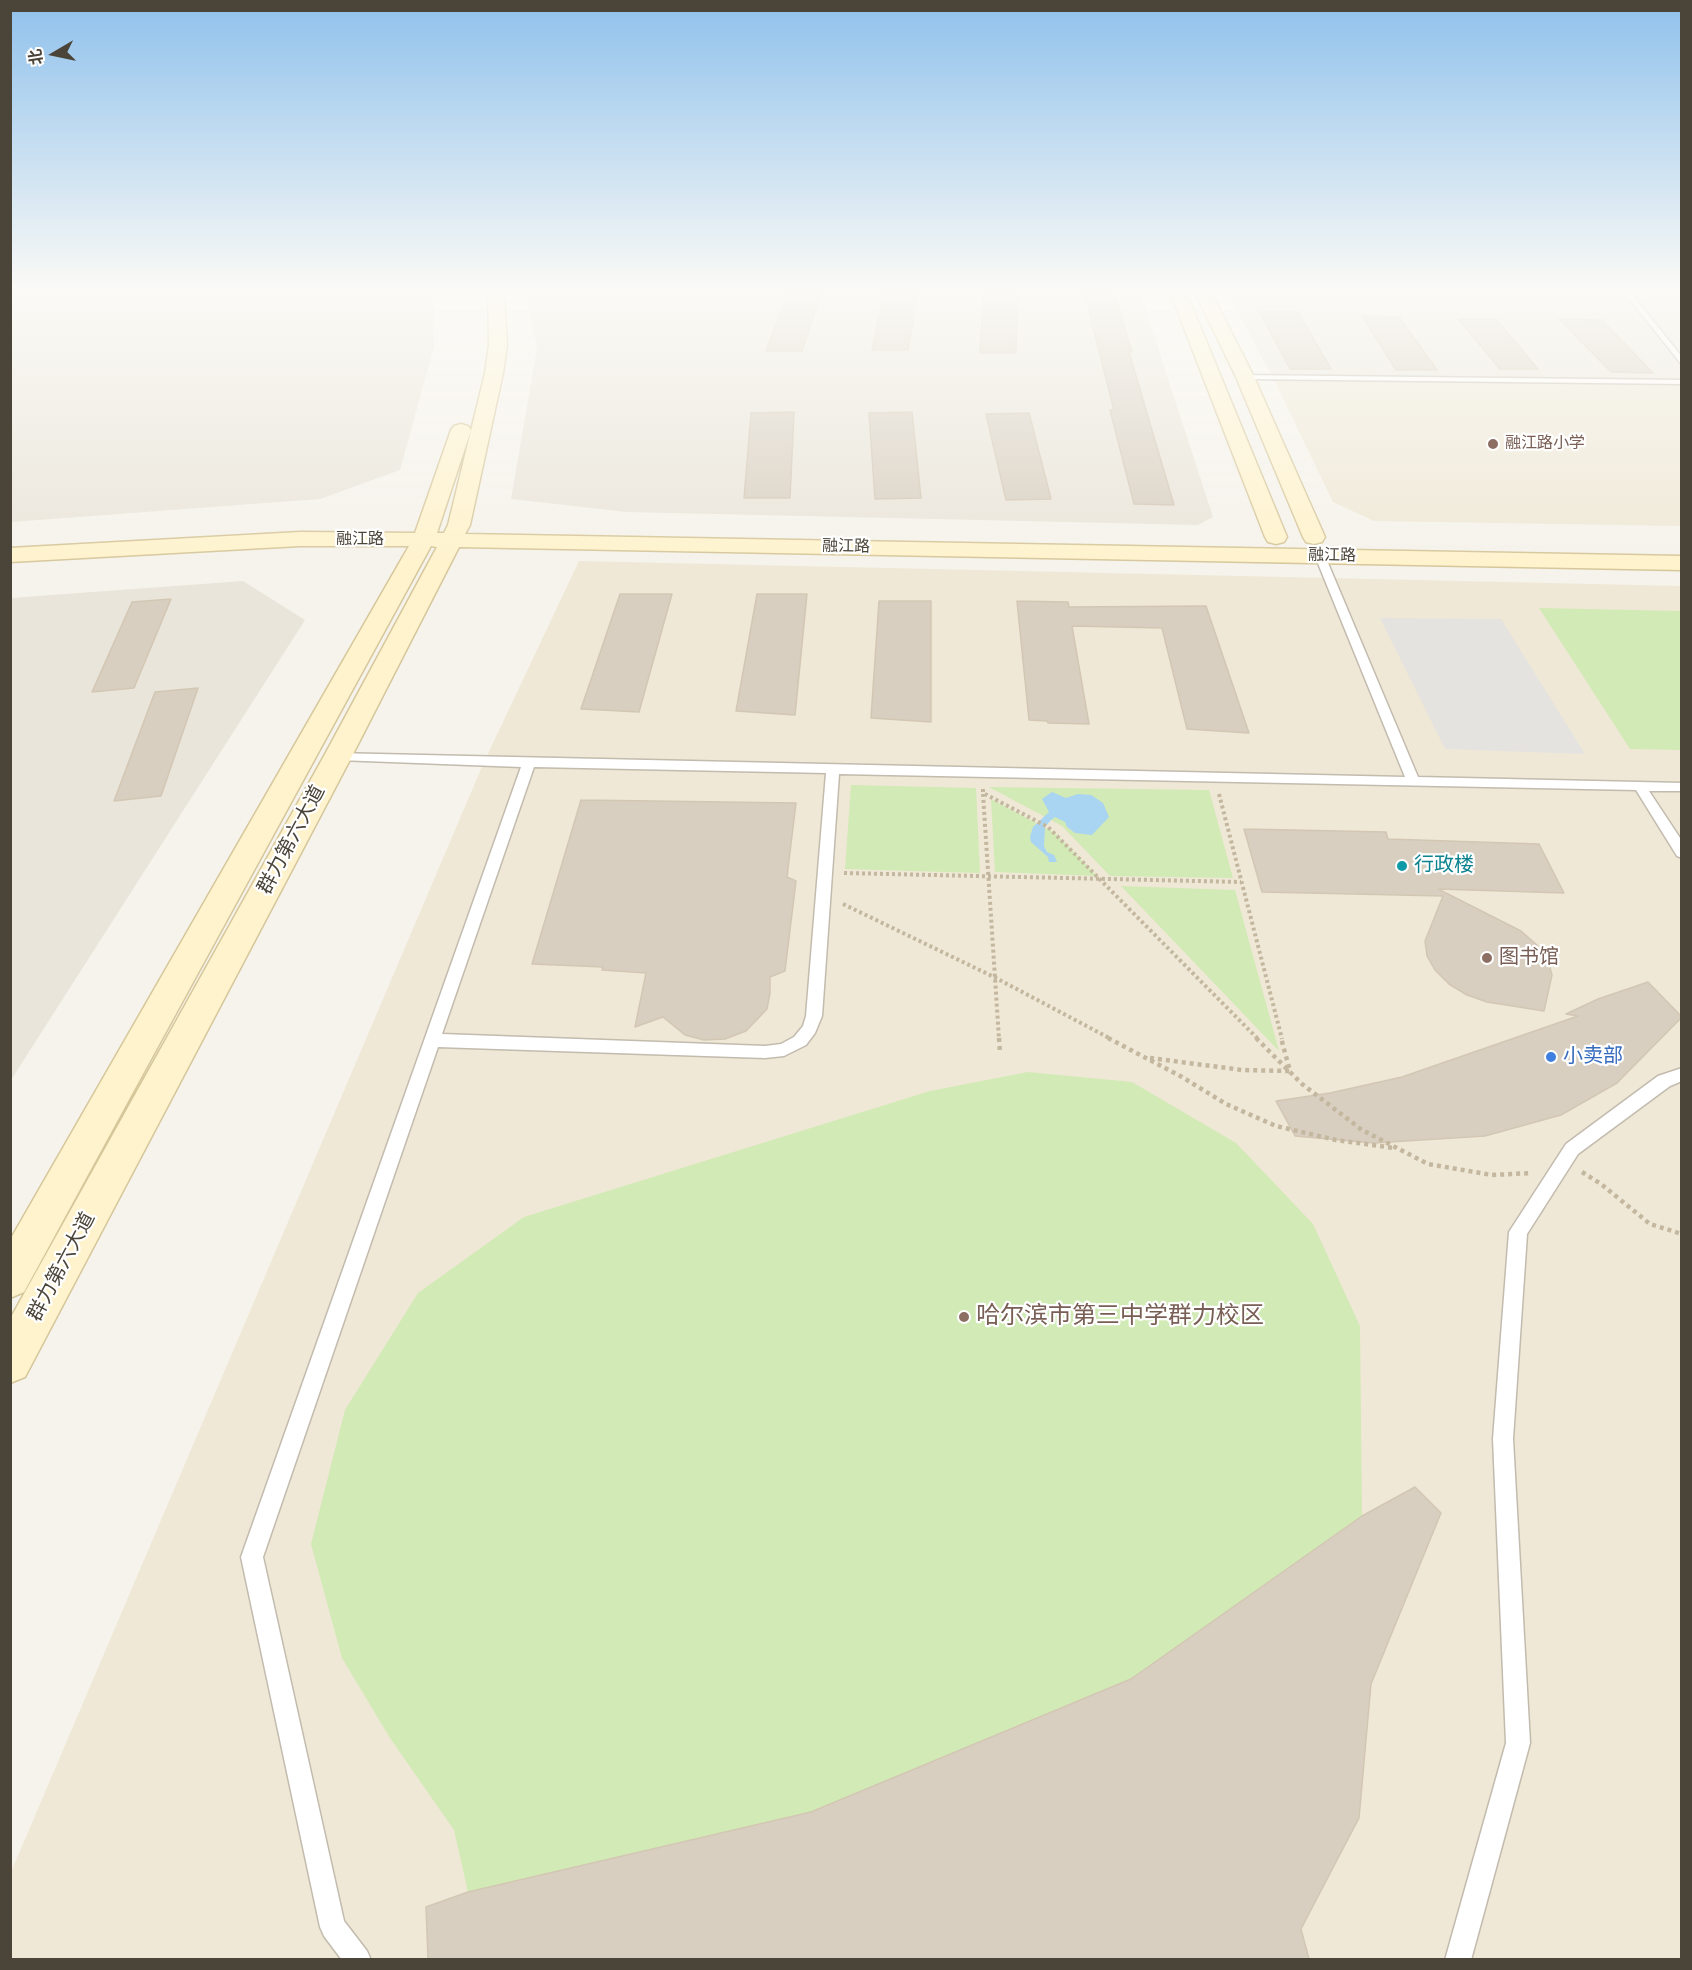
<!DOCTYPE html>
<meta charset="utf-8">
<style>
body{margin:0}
#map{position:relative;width:1692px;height:1970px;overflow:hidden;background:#f6f3ec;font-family:"DM Sans","Noto Sans SC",sans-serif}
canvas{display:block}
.frame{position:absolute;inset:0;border:12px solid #4b4439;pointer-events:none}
.north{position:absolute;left:24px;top:24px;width:60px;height:60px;-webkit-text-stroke:4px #fff;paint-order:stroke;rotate:261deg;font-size:16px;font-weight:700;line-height:24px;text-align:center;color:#4b4439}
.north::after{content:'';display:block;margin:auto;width:21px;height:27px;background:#4b4439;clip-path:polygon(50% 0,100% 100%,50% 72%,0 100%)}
</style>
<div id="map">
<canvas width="1692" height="1970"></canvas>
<div class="frame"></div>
<div class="north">北</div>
</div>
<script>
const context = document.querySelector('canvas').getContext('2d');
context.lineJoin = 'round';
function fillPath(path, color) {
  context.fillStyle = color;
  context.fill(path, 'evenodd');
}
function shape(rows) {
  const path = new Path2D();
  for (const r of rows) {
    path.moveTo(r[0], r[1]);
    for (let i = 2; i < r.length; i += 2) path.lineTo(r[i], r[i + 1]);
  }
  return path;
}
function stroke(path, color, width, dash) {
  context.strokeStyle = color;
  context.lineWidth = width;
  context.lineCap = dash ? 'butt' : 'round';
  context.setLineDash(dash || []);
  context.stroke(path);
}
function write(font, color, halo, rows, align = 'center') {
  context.font = font + ' "DM Sans","Noto Sans SC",sans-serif';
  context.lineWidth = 4.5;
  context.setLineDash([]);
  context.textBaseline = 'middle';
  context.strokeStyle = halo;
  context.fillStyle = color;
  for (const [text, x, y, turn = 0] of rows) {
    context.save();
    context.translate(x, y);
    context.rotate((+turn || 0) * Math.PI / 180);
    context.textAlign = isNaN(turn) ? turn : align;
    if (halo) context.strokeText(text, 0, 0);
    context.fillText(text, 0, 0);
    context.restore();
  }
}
fillPath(shape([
 [11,292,433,292,434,347,400,470,320,499,11,522],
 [525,292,1140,292,1213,517,1198,525,626,512,511,499,537,348],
 [1227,292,1681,292,1681,385,1274,380],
 [243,581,305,620,11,1080,11,598]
]), '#eae5da');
fillPath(shape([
 [1274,380,1681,385,1681,526,1374,521,1333,502],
 [579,561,1681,586,1681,1959,11,1960,11,1872,484,762]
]), '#efe8d6');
fillPath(shape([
 [1539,608,1681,611,1681,750,1630,749],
 [851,785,976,788,980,873,845,869],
 [989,787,1209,790,1233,878,1110,876,1062,826],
 [991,799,1055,833,1097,876,995,872],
 [1121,886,1235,890,1279,1051],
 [1028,1072,1132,1082,1236,1143,1313,1224,1360,1326,1362,1516,1131,1679,811,1812,468,1892,454,1830,390,1738,342,1658,311,1544,345,1410,418,1293,524,1217,930,1091]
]), '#d2eab5');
fillPath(shape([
 [1380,618,1501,619,1585,754,1445,749]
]), '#e5e3e0');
fillPath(shape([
 [1052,792,1066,798,1078,794,1091,795,1103,803,1109,817,1092,835,1075,833,1067,827,1065,822,1055,817,1051,820,1045,827,1044,846,1047,852,1054,855,1057,862,1049,862,1048,857,1031,842,1030,837,1033,827,1049,812,1042,799]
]), '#a9d4f2');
const building = shape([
 [788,292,822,292,802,351,766,351,788,292],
 [884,292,918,292,908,350,872,350,884,292],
 [984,292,1018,292,1016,353,980,353,984,292],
 [1084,292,1114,292,1132,352,1129,352,1174,505,1134,504,1110,410,1114,410,1084,292],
 [1259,311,1298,312,1331,369,1290,369,1259,311],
 [1362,316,1399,317,1437,370,1396,370,1362,316],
 [1458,319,1496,319,1538,369,1500,369,1458,319],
 [1559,319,1602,320,1653,373,1611,372,1559,319],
 [794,412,790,498,744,498,751,413,794,412],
 [912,412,921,498,875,499,869,413,912,412],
 [1029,413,1051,499,1006,500,986,414,1029,413],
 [620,594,672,594,639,712,581,709,620,594],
 [757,594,807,594,795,715,736,711,757,594],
 [171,599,134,688,92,692,132,602,171,599],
 [879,601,931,601,931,722,871,718,879,601],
 [1017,601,1068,602,1069,607,1206,606,1249,733,1187,729,1162,628,1072,626,1089,724,1048,723,1047,721,1029,720,1017,601],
 [198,688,161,796,114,801,155,692,198,688],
 [581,800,796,803,787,877,796,881,785,971,770,977,770,993,767,1009,746,1031,725,1039,704,1040,685,1035,663,1017,635,1027,646,973,602,970,603,967,532,964,581,800],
 [1244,829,1386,832,1388,839,1539,844,1564,893,1438,889,1521,931,1537,945,1548,960,1552,975,1544,1011,1487,1002,1467,995,1449,984,1435,970,1427,956,1425,941,1443,896,1262,892,1244,829],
 [1648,982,1682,1017,1617,1083,1561,1115,1485,1136,1374,1143,1295,1136,1276,1101,1330,1093,1402,1077,1578,1016,1566,1014,1598,999,1648,982],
 [1415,1487,1441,1513,1371,1684,1359,1818,1301,1929,1309,1959,428,1959,426,1907,468,1892,811,1812,1131,1679,1362,1516,1415,1487]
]);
fillPath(building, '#d8cfc1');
stroke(building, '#d3c7b4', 1.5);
const lane = shape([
 [1624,292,1630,292,1682,357,1682,365,1624,292],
 [1242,375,1682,380,1682,384,1245,379,1241,377,1242,375],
 [1320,553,1325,556,1418,777,1682,783,1682,791,1649,791,1682,841,1682,858,1677,856,1636,790,839,774,822,1016,815,1033,806,1045,784,1056,765,1058,438,1047,263,1557,344,1921,367,1951,371,1960,342,1960,324,1936,320,1927,241,1557,521,767,338,760,334,759,332,756,334,753,1405,777,1315,556,1320,553],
 [534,767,826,773,806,1016,803,1026,794,1037,781,1044,765,1046,442,1034,534,767],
 [1682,1068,1682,1081,1670,1086,1578,1154,1527,1234,1513,1439,1530,1743,1471,1960,1445,1960,1506,1743,1493,1439,1509,1232,1566,1144,1658,1076,1682,1068]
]);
const secondary = shape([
 [488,292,504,292,507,345,503,373,470,525,465,534,1682,556,1682,570,459,547,352,756,25,1377,10,1383,10,1319,324,756,437,547,431,546,24,1292,10,1298,10,1240,409,546,300,546,10,562,10,548,300,532,415,533,451,430,454,426,461,424,468,426,471,430,437,533,444,533,448,525,485,373,489,345,488,292],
 [1170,292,1186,292,1287,537,1284,542,1276,544,1268,542,1265,537,1170,292],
 [1195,292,1211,292,1254,377,1325,537,1322,542,1314,544,1306,542,1303,537,1236,377,1195,292]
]);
stroke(lane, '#c2bbae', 3);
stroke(secondary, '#d6c79b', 3);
stroke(shape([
 [983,789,983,793,1048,827,1258,1039],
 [983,794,999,1039],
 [1219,794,1282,1039],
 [844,873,1241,882],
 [843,904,996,978,1111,1039]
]), '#c4b79f', 4, [3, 3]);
stroke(shape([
 [999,1038,1000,1053],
 [1108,1038,1182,1077,1226,1104,1276,1126,1336,1140,1394,1148],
 [1256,1038,1302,1084,1362,1130,1428,1164,1492,1175,1532,1173],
 [1150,1058,1242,1070,1290,1071,1281,1038],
 [1582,1172,1601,1184,1650,1224,1682,1234]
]), '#c4b79f', 4.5, [4, 4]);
fillPath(lane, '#fff');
fillPath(secondary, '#fff3cd');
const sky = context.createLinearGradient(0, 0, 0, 567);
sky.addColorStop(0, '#8fc1ec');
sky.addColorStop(0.51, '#fbfaf6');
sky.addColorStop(1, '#fbfaf600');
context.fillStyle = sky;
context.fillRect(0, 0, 1692, 567);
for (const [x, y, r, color] of [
 [1493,444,6,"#8d6e63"],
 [1402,866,6,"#0f9aa8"],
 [1487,958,6,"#8d6e63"],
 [1551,1057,6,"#3f7fe0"],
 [964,1317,6,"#8d6e63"]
]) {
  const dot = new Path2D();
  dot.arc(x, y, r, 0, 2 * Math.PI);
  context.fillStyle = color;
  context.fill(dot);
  stroke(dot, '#fff', 2);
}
write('16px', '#785e54', '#fff', [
 ["融江路小学",1505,444]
], 'left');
write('16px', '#4b4439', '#fff', [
 ["融江路",360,540],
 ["融江路",846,547,1],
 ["融江路",1332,556,1]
]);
write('20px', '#4b4439', '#fff', [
 ["群力第六大道",292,840,-62],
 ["群力第六大道",62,1267,-62]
]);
write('20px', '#0d838f', '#fff', [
 ["行政楼",1414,866]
], 'left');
write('20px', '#785e54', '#fff', [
 ["图书馆",1499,958]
], 'left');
write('20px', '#366cbe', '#fff', [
 ["小卖部",1563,1057]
], 'left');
write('24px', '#785e54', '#fff', [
 ["哈尔滨市第三中学群力校区",976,1317]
], 'left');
</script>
